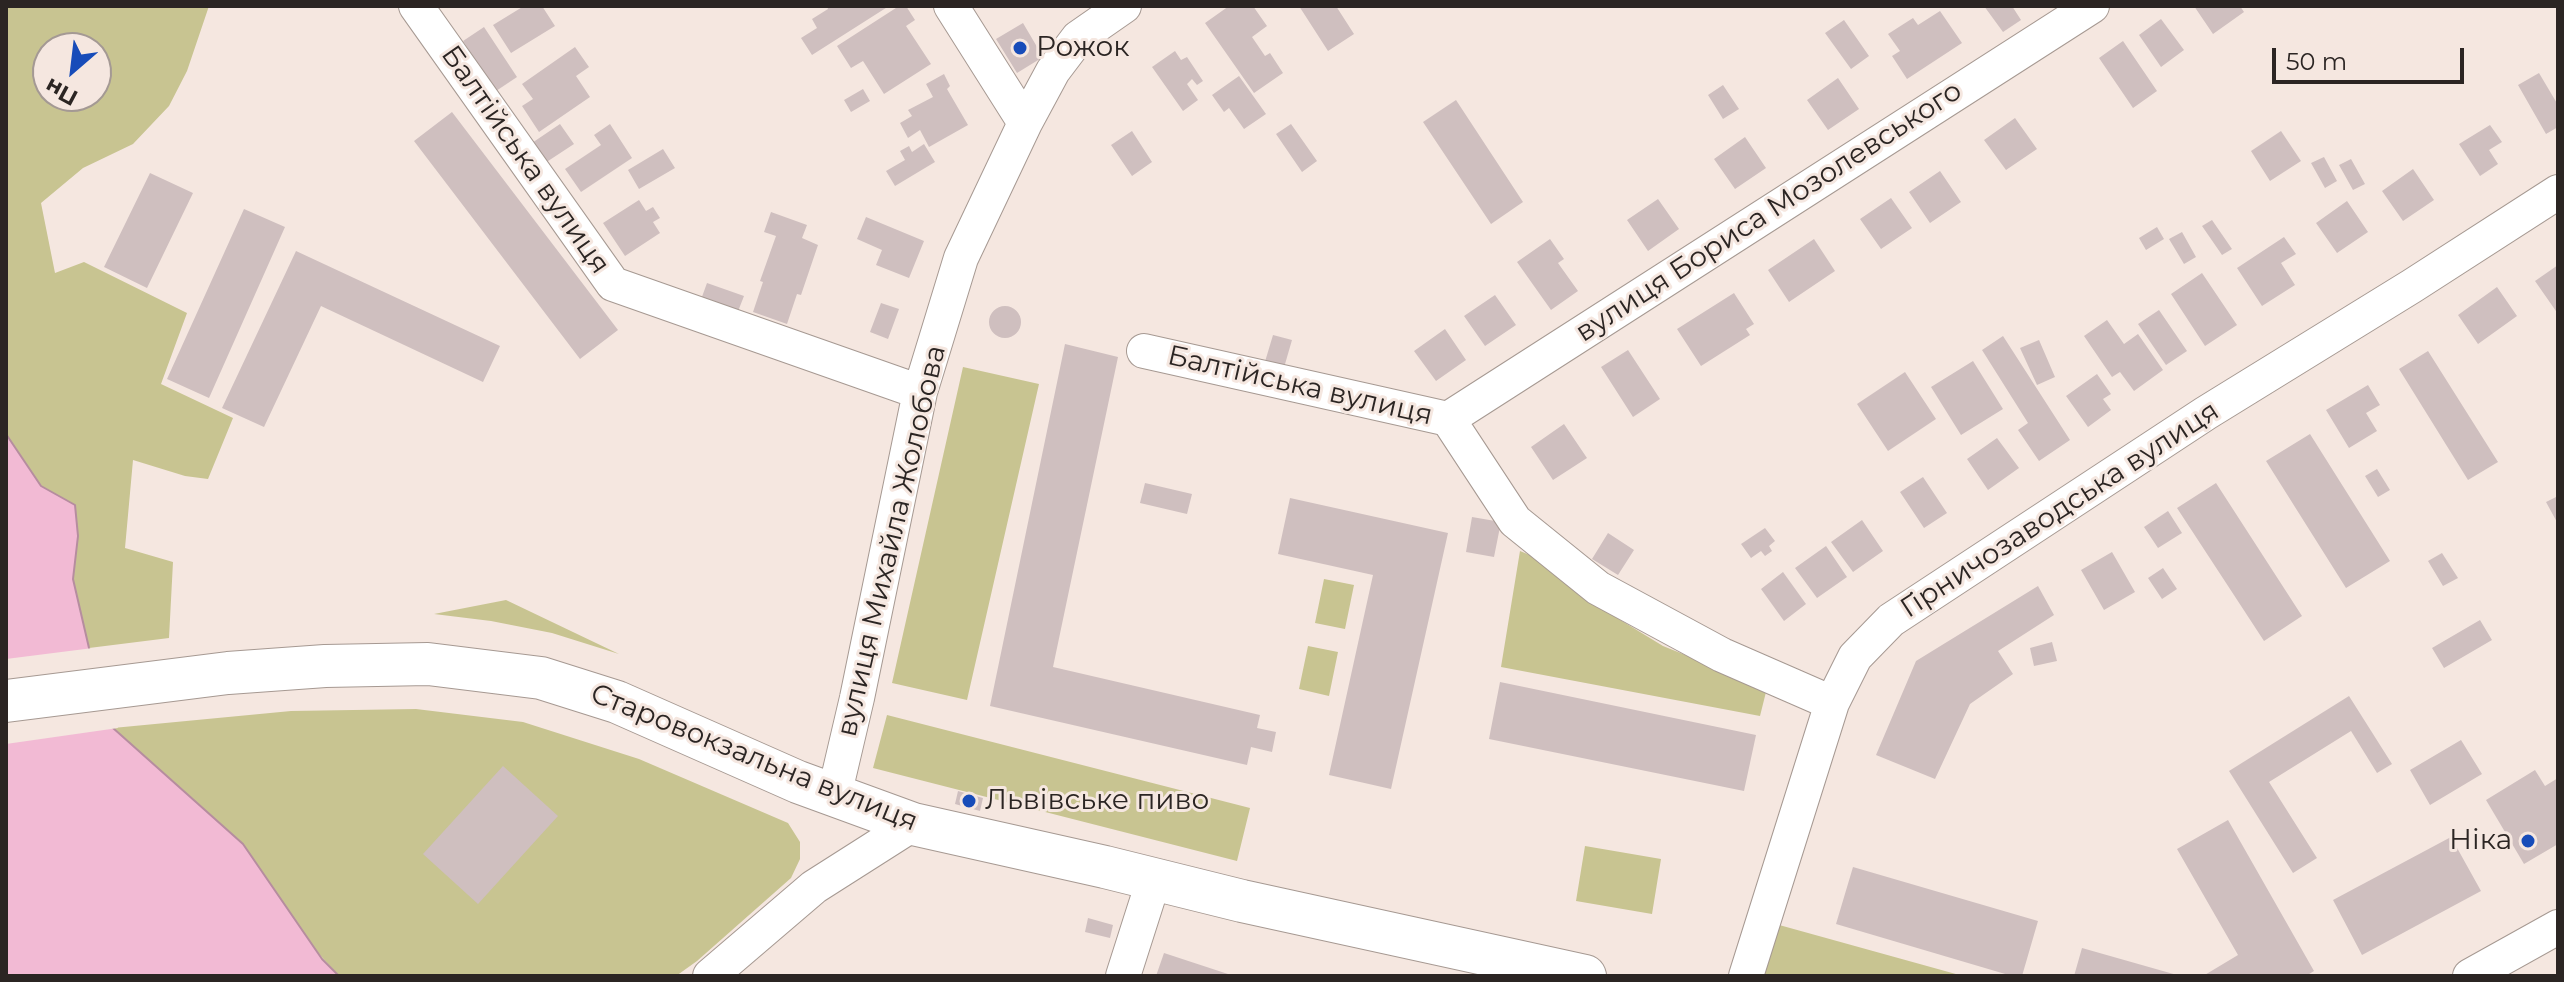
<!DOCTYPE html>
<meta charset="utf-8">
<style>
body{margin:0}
#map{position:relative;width:2564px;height:982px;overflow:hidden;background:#f5e7e0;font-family:Montserrat,sans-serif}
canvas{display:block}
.frame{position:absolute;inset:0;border:8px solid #2b2523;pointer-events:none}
.north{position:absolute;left:32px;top:32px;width:80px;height:80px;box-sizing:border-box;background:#f5e7e0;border:2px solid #a49994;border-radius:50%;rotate:208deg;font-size:22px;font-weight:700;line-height:32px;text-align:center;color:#2b2523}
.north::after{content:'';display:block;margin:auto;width:28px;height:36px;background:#174cb9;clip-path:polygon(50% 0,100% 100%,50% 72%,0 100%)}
.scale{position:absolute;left:2272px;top:48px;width:192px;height:36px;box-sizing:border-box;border:4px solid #2b2523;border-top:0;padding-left:10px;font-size:24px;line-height:28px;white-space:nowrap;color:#2b2523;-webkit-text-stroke:6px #f5e7e0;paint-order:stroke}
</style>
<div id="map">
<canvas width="2564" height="982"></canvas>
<div class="frame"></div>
<div class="north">Пн</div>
<div class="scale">50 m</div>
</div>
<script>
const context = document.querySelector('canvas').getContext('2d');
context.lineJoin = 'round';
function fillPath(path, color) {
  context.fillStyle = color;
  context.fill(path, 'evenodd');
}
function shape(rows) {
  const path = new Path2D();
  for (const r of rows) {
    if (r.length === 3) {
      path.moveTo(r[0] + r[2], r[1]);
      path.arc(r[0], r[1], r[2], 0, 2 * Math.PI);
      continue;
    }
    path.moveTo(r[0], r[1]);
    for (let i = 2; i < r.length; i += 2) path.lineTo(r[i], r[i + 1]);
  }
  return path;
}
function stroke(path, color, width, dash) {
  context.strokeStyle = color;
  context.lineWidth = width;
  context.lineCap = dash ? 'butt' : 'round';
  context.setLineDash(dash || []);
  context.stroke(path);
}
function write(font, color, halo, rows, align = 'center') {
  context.font = font + ' Montserrat,sans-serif';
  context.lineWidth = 6;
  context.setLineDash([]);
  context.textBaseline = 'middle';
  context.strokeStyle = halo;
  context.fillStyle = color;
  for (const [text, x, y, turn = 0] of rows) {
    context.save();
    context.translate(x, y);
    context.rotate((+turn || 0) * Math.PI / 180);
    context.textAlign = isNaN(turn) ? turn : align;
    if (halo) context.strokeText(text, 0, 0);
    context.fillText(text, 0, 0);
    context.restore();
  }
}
fillPath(shape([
 [6,6,209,6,187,71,169,106,133,144,83,168,41,203,55,273,84,262,187,313,161,384,233,418,208,479,185,476,133,460,125,548,173,562,169,638,89,648,73,579,78,536,75,505,41,486,6,434],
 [48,48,96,48,96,96,48,96],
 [963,367,1039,384,967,700,892,683],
 [1520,551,1537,558,1599,607,1663,646,1767,688,1760,716,1501,667],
 [1324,579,1354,585,1345,629,1315,623],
 [506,600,619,654,552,633,491,621,434,614],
 [1308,646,1338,652,1329,696,1299,689],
 [416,709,523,722,639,759,788,823,800,842,800,859,791,878,697,961,676,976,339,976,113,728,291,711],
 [887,715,1250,808,1237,861,873,768],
 [1585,846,1661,859,1652,914,1576,901],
 [1772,923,1963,976,1762,976]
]), '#c8c491');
const water = shape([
 [6,434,41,486,75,505,78,536,73,579,89,648,113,728,243,844,322,959,339,976,6,976,6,434]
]);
fillPath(water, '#f2bad4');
stroke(water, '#b68d9f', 2);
fillPath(shape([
 [93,648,118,728,6,744,6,659]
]), '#f5e7e0');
fillPath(shape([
 [524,6,542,6,555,26,511,53,493,25],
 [827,6,889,6,812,55,801,38,817,28,812,19,828,9],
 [899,6,906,6,915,20,906,26,931,64,884,94,863,61,851,68,837,46],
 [1229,6,1253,6,1267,26,1252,37,1265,56,1270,53,1283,73,1254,93,1205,23],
 [1299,6,1336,6,1354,34,1328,51],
 [1984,6,2012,6,2021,20,2003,32],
 [2194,6,2240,6,2244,12,2213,34],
 [1940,11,1962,43,1907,79,1892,56,1900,51,1888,34,1913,18,1918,25],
 [2161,19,2184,50,2161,67,2139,35],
 [1844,20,1869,56,1851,69,1825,33],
 [1023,23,1043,57,1017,73,996,39],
 [484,27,517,77,496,91,463,41],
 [2123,41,2157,91,2133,108,2099,58],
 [575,47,589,67,576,76,590,97,539,132,522,106,533,99,522,84],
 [1175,51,1181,60,1187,57,1203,81,1197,85,1192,79,1187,84,1198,100,1183,111,1152,67],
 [2539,73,2558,105,2558,127,2546,134,2518,85],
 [944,74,950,86,947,89,968,125,929,147,920,130,908,138,900,123,912,116,908,110,933,97,926,84],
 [1239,76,1266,114,1244,129,1229,108,1224,112,1212,95],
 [1838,78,1859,109,1828,130,1807,100],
 [1723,85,1739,109,1723,119,1708,95],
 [863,89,870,101,851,112,844,100],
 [1456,100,1523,202,1491,224,1423,122],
 [452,112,618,330,580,359,414,141],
 [2015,118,2037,149,2006,170,1984,140],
 [560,124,574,144,542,165,529,145],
 [610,124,632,158,581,192,565,169,601,145,594,135],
 [1291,124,1317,161,1302,172,1276,134],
 [2490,125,2502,142,2489,150,2498,164,2480,176,2459,144],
 [1132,131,1152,162,1132,176,1111,145],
 [2281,131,2301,161,2270,181,2251,151],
 [1745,137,1766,168,1735,189,1714,159],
 [924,144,935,162,895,186,886,171,905,160,900,151,909,146,912,152],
 [663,149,675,168,639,189,628,170],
 [2324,157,2337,181,2325,188,2311,163],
 [2351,159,2365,184,2353,190,2339,165],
 [2413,169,2434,200,2403,221,2382,191],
 [1940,171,1961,202,1930,223,1909,192],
 [150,173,193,193,147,288,104,267],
 [1891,198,1912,228,1881,249,1860,219],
 [1658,199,1679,229,1648,251,1627,220],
 [639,200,646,211,653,207,660,218,653,222,660,233,625,256,603,223],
 [2347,201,2368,232,2337,253,2316,223],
 [244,209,285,227,209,398,167,379],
 [771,212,807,225,802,238,818,245,801,295,797,294,787,324,753,312,763,282,760,281,776,236,764,232],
 [866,217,924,241,909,278,876,265,882,250,857,239],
 [2212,220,2232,249,2222,255,2202,226],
 [2157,227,2164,239,2146,250,2139,238],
 [2182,232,2196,257,2184,264,2169,239],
 [2284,237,2296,254,2281,263,2295,285,2262,306,2237,268],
 [1550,239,1564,259,1558,263,1578,291,1551,310,1517,262],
 [1814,239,1835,271,1789,302,1768,270],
 [296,251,500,346,483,382,321,306,264,427,222,408],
 [2558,265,2558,314,2535,281],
 [2202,273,2237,325,2205,346,2171,294],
 [707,283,744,296,735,319,699,305],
 [2497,287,2517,316,2478,344,2458,315],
 [1734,293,1754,324,1746,329,1750,335,1701,366,1677,329],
 [1495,295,1516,325,1485,346,1464,316],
 [881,303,899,309,888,339,870,332],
 [1005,322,16],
 [2159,310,2187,351,2166,365,2138,324],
 [2107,320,2124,344,2138,334,2163,370,2134,391,2120,372,2112,377,2084,336],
 [1445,329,1466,360,1436,381,1414,351],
 [1273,335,1292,340,1283,371,1264,365],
 [2003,336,2070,440,2039,461,2018,430,2028,423,1982,350],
 [2039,340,2055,377,2037,385,2020,348],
 [1065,344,1118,357,1053,667,1260,715,1257,728,1276,732,1272,752,1251,747,1247,765,990,706],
 [1628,350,1660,399,1633,417,1601,367],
 [2428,351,2498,462,2468,480,2399,369],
 [1973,361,2003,409,1961,435,1931,387],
 [1905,372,1936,419,1888,451,1857,404],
 [2097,374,2111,394,2103,399,2111,410,2088,427,2066,396],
 [2368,385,2380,405,2366,413,2377,431,2349,448,2326,410],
 [1564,424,1587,458,1553,480,1531,447],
 [2310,434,2390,561,2346,588,2266,461],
 [1997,438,2019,468,1988,490,1967,459],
 [2377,469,2390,490,2378,497,2365,476],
 [1923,477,1947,513,1924,528,1900,492],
 [1145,483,1192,494,1187,514,1140,503],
 [2216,483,2302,616,2264,641,2177,508],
 [2558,496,2558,524,2546,502],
 [1290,498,1448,533,1391,789,1329,775,1373,575,1278,554],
 [2168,511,2182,533,2158,548,2144,527],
 [1472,517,1501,522,1494,557,1466,552],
 [1862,520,1883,551,1853,572,1831,542],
 [1765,528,1775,541,1769,546,1772,551,1765,556,1761,551,1751,558,1741,544],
 [1608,533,1634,550,1618,575,1592,559],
 [1826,546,1847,577,1817,598,1795,568],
 [2112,552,2135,592,2104,610,2081,570],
 [2442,553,2458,578,2443,586,2428,561],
 [2163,568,2177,589,2162,599,2148,578],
 [1783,572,1806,604,1784,621,1761,589],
 [2038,586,2054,615,1998,651,2013,674,1970,704,1935,779,1876,755,1916,661],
 [2480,620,2492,640,2444,668,2432,648],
 [2052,642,2057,661,2034,666,2030,648],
 [1500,682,1756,735,1744,791,1489,739],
 [2349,696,2392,764,2377,773,2351,731,2269,782,2317,858,2293,873,2229,771],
 [2461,740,2482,774,2430,805,2410,770],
 [503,766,558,816,478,904,423,854],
 [2535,770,2545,786,2558,778,2558,844,2524,864,2486,800],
 [958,791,983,798,980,811,955,804],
 [2228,820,2314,971,2306,976,2203,976,2238,955,2177,849],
 [2451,837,2481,891,2362,955,2333,900],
 [1853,867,2038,921,2022,976,2012,976,1836,924],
 [1088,918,1113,925,1110,938,1085,932],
 [2082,948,2177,975,2176,976,2074,976],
 [1164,953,1231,975,1230,976,1156,976]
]), '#cfbfbf');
const minor = shape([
 [416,6,613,284,920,392],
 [951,6,1025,123],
 [1144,351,1448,419,1515,521,1598,588,1722,655,1832,703],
 [1448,419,2092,6],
 [834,796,857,698,920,392,961,258,1025,123,1053,71,1078,38,1124,6],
 [710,976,814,887,913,824],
 [1123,976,1154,879],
 [1746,976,1832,703,1855,657,1891,620,2206,413,2412,286,2558,192],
 [2470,976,2558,927]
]);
const major = shape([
 [6,701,228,673,325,666,428,664,541,678,617,702,798,782,913,824,1105,867,1242,901,1585,976]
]);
stroke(minor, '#a69992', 36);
stroke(major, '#a69992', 44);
stroke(minor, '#fff', 34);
stroke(major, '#fff', 42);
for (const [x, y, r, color] of [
 [1020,48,8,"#174cb9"],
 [969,801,8,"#174cb9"],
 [2528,841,8,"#174cb9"]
]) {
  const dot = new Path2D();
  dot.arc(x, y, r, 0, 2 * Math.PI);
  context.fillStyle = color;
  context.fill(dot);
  stroke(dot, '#f5e7e0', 3);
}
write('28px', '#2b2523', '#f5e7e0', [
 ["Рожок",1036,48],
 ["Львівське пиво",985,801],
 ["Ніка",2512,841,"right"]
], 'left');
write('28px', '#2b2523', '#f5e7e0', [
 ["Балтійська вулиця",525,160,55],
 ["вулиця Бориса Мозолевського",1769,212,-33],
 ["Балтійська вулиця",1300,386,13],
 ["Гірничозаводська вулиця",2060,510,-33],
 ["вулиця Михайла Жолобова",892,541,-77],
 ["Старовокзальна вулиця",754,758,22]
]);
</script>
